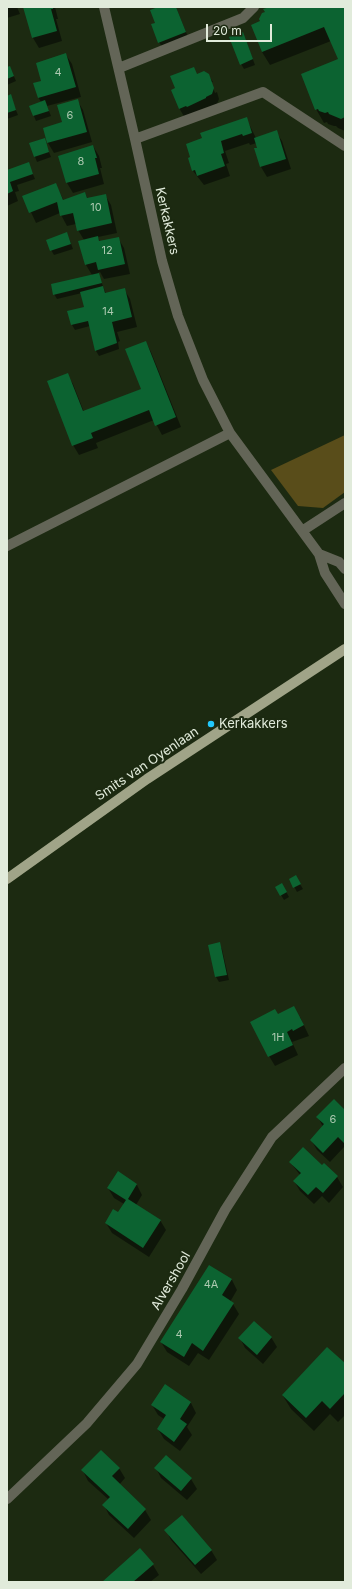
<!DOCTYPE html>
<style>
body{margin:0}
#map{position:relative;width:352px;height:1589px;overflow:hidden;background:#1c2a11;font-family:Inter,sans-serif}
canvas{display:block}
.frame{position:absolute;inset:0;border:8px solid #e1ebdb;pointer-events:none}
.scale{position:absolute;left:206px;top:24px;width:66px;height:18px;box-sizing:border-box;border:2px solid #e1ebdb;border-top:0;padding-left:5px;font-size:12px;line-height:14px;white-space:nowrap;color:#e1ebdb;-webkit-text-stroke:3px #1c2a11;paint-order:stroke}
</style>
<div id="map">
<canvas width="352" height="1589"></canvas>
<div class="frame"></div>
<div class="scale">20 m</div>
</div>
<script>
const context = document.querySelector('canvas').getContext('2d');
context.lineJoin = 'round';
function fillPath(path, color) {
  context.fillStyle = color;
  context.fill(path, 'evenodd');
}
function shape(rows) {
  const path = new Path2D();
  for (const r of rows) {
    path.moveTo(r[0], r[1]);
    for (let i = 2; i < r.length; i += 2) path.lineTo(r[i], r[i + 1]);
  }
  return path;
}
function stroke(path, color, width, dash) {
  context.strokeStyle = color;
  context.lineWidth = width;
  context.lineCap = dash ? 'butt' : 'round';
  context.setLineDash(dash || []);
  context.stroke(path);
}
function write(font, color, halo, rows, align = 'center') {
  context.font = font + ' Inter,sans-serif';
  context.lineWidth = 4;
  context.setLineDash([]);
  context.textBaseline = 'middle';
  context.strokeStyle = halo;
  context.fillStyle = color;
  for (const [text, x, y, turn = 0] of rows) {
    context.save();
    context.translate(x, y);
    context.rotate((+turn || 0) * Math.PI / 180);
    context.textAlign = isNaN(turn) ? turn : align;
    if (halo) context.strokeText(text, 0, 0);
    context.fillText(text, 0, 0);
    context.restore();
  }
}
fillPath(shape([
 [345,435,345,492,323,508,298,506,271,470]
]), '#594d1a');
fillPath(shape([
 [7,7,17,7,20,14,7,18],
 [24,7,55,7,58,19,56,19,62,41,39,48,33,38],
 [160,7,176,7,190,42,165,52,159,42,156,23],
 [273,7,345,7,345,131,338,128,336,126,334,126,328,124,327,122,324,123,316,109,340,60,331,41,270,65,262,52,262,22],
 [245,38,255,65,244,69,241,64],
 [66,55,72,64,81,97,47,106,51,116,36,121,30,107,41,102,38,97,43,82],
 [10,67,16,81,7,85,7,68],
 [197,75,208,75,213,82,211,82,215,93,217,92,219,99,217,104,185,118,179,108,176,89],
 [10,96,18,115,7,119,7,97],
 [77,100,83,110,92,142,54,153,48,143,44,128,63,123],
 [246,118,256,138,276,132,282,141,291,169,267,177,261,167,256,149,258,148,257,143,250,145,249,143,225,151,229,163,226,164,230,176,204,185,193,171,189,158,191,158,203,139],
 [44,140,51,157,37,162,30,144],
 [93,146,99,156,102,168,100,168,104,184,73,193,67,183,60,156],
 [28,163,35,179,17,185,19,191,15,192,18,201,7,206,7,171],
 [56,185,64,201,85,193,88,199,105,195,111,205,117,233,98,237,100,242,118,238,124,248,130,274,104,279,100,272,98,273,106,294,124,289,130,299,137,327,117,332,120,341,118,342,119,349,99,356,96,351,90,326,75,330,72,325,85,307,82,293,57,299,54,294,92,275,86,265,84,240,78,230,76,224,67,226,60,213,36,223,24,197],
 [67,233,73,249,54,255,51,250],
 [146,342,151,352,181,427,162,435,154,420,96,443,98,448,79,455,73,445,67,374,73,384,84,412,142,389],
 [295,876,303,889,297,892,290,879],
 [282,884,289,897,284,900,276,887],
 [219,944,222,949,229,980,219,982,216,977,209,946],
 [278,1016,300,1017,309,1036,292,1042,298,1055,275,1066,269,1056],
 [345,1111,345,1148,344,1147,330,1162,317,1150,311,1140,323,1127,318,1117],
 [290,1162,322,1167,337,1177,343,1187,329,1203,322,1196,314,1204,300,1191,294,1181,300,1175],
 [137,1185,142,1195,136,1205,160,1220,166,1230,149,1257,112,1233,106,1223,119,1213,124,1204,114,1198,108,1188],
 [209,1266,232,1280,237,1290,230,1302,233,1304,239,1314,209,1360,198,1353,189,1366,167,1352,161,1342],
 [271,1337,277,1347,263,1364,245,1348,240,1338],
 [345,1365,345,1415,338,1422,330,1414,314,1431,291,1409,283,1396],
 [165,1386,191,1403,196,1413,187,1427,192,1435,180,1451,164,1439,158,1429,164,1419,158,1415,152,1405],
 [166,1456,191,1479,197,1489,187,1500,161,1478,156,1468],
 [119,1468,125,1478,119,1485,145,1510,151,1520,134,1538,109,1515,104,1505,108,1499,88,1481,83,1471],
 [166,1530,211,1550,217,1560,201,1574,171,1540],
 [153,1565,159,1575,150,1582,103,1582]
]), '#0007');
fillPath(shape([
 [23,7,53,7,53,9,51,9,57,31,32,38],
 [158,7,176,7,186,32,158,43,151,24,155,23,150,10],
 [270,7,345,7,345,117,341,119,329,114,328,112,325,113,319,111,318,109,315,110,301,74,338,59,324,27,262,52,251,25,260,21,259,19,262,13,265,12,263,9],
 [243,32,253,59,240,65,229,37],
 [66,53,76,87,38,98,33,83,41,81,36,63],
 [10,66,14,76,7,79,7,67],
 [194,67,197,74,204,71,209,74,214,88,212,94,206,97,206,98,187,107,186,106,179,109,171,90,175,88,170,76],
 [11,94,16,110,7,113,7,96],
 [78,99,87,132,47,143,43,128,62,122,57,105],
 [45,100,49,111,33,116,29,106],
 [247,117,252,133,243,136,242,134,221,141,224,153,221,154,225,166,197,176,195,170,192,171,188,158,190,157,186,144,202,138,200,133],
 [277,130,286,159,260,167,254,148,257,148,254,138],
 [45,138,49,152,34,157,29,143],
 [93,145,97,158,95,158,99,174,66,183,58,156],
 [29,162,33,174,10,182,13,191,7,194,7,170],
 [56,183,63,200,85,192,87,198,106,194,112,223,77,231,73,213,60,216,57,202,29,213,22,196],
 [67,232,71,244,50,251,46,240],
 [98,236,99,241,119,237,125,264,98,270,96,262,85,265,78,241],
 [99,273,102,283,53,295,51,284],
 [103,286,105,293,125,288,132,317,112,322,117,343,95,351,88,321,71,325,67,311,84,307,80,292],
 [146,341,176,417,155,426,149,410,91,433,93,438,72,446,47,381,68,373,83,411,141,389,125,349],
 [296,875,301,884,293,888,289,879],
 [282,883,287,892,280,896,275,887],
 [220,942,227,975,215,977,208,945],
 [294,1006,304,1025,293,1031,292,1029,287,1032,293,1045,268,1057,250,1022,275,1009,278,1014],
 [334,1099,345,1110,345,1144,338,1137,323,1153,310,1140,324,1124,316,1117],
 [303,1147,322,1165,324,1163,338,1176,323,1193,316,1187,308,1195,293,1181,301,1173,289,1162],
 [118,1171,137,1184,128,1199,161,1220,143,1248,105,1223,113,1209,118,1212,126,1200,107,1188],
 [209,1265,232,1279,222,1295,234,1303,203,1351,192,1343,184,1357,160,1342],
 [254,1321,272,1337,257,1355,238,1338],
 [327,1347,345,1363,345,1393,330,1409,322,1401,306,1418,282,1395],
 [165,1384,191,1402,180,1419,187,1424,174,1442,157,1429,166,1415,151,1405],
 [101,1450,120,1468,112,1476,146,1509,128,1529,102,1505,110,1497,81,1470],
 [166,1455,192,1478,181,1491,154,1468],
 [182,1515,212,1550,195,1565,164,1530],
 [140,1548,154,1564,133,1582,102,1582]
]), '#0c6331');
stroke(shape([
 [104,7,135,139,162,261,178,316,203,380,230,433,319,554,325,573,345,604],
 [119,68,243,18,254,7],
 [135,139,263,92,345,146],
 [302,531,345,503],
 [7,546,230,433],
 [319,554,339,562,345,569],
 [7,1499,87,1423,137,1364,182,1289,225,1210,272,1137,345,1068]
]), '#636557', 10);
stroke(shape([
 [7,879,147,779,345,649]
]), '#a0a488', 10);
for (const [x, y, r, color] of [
 [211,724,4,"#22c9fd"]
]) {
  const dot = new Path2D();
  dot.arc(x, y, r, 0, 2 * Math.PI);
  context.fillStyle = color;
  context.fill(dot);
  stroke(dot, '#1c2a11', 1.5);
}
write('11px', '#acc9b0', null, [
 ["4",58,73],
 ["6",70,116],
 ["8",81,162],
 ["10",96,208],
 ["12",107,251],
 ["14",108,312],
 ["1H",278,1038],
 ["6",333,1120],
 ["4A",211,1285],
 ["4",179,1335]
]);
write('13px', '#e1ebdb', '#1c2a11', [
 ["Kerkakkers",167,221,77],
 ["Smits van Oyenlaan",147,764,-34],
 ["Alvershool",171,1281,-60]
]);
write('13px', '#e1ebdb', '#1c2a11', [
 ["Kerkakkers",219,724]
], 'left');
</script>
